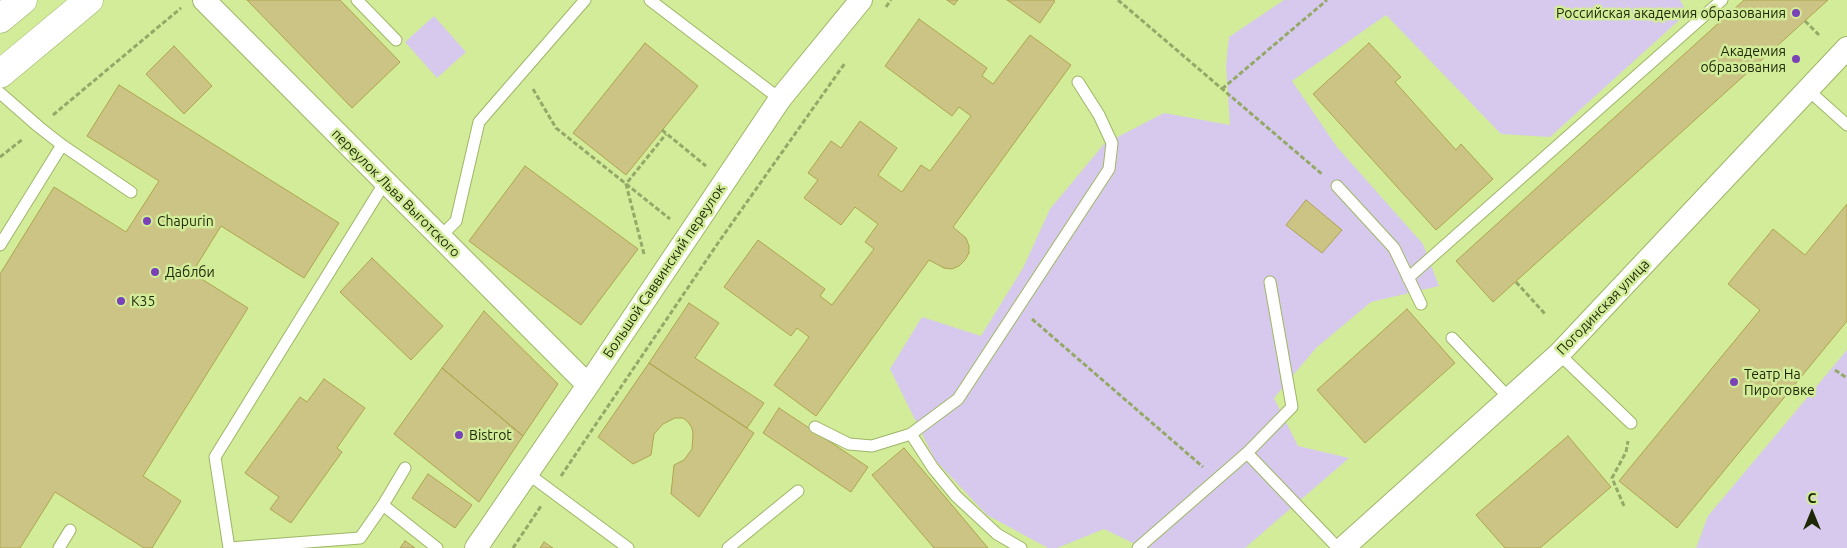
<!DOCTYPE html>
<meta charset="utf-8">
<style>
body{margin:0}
#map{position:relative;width:1847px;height:548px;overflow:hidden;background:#d2ec9a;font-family:Ubuntu,sans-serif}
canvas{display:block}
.north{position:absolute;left:1787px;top:488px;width:50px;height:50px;-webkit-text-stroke:4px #d2ec9a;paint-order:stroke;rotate:0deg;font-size:14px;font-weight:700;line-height:20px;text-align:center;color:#1f2806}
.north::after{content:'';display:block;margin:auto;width:18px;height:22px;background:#1f2806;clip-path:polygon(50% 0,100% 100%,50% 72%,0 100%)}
</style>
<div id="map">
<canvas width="1847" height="548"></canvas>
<div class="north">С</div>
</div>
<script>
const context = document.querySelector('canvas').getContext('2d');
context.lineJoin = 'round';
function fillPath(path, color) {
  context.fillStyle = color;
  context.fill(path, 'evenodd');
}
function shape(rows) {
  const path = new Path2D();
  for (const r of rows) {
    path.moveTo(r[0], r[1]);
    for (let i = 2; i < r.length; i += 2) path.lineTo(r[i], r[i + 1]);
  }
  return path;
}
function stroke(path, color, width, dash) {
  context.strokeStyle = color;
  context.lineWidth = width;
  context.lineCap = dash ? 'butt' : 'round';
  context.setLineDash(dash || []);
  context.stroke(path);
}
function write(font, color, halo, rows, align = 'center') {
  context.font = font + ' Ubuntu,sans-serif';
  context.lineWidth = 5;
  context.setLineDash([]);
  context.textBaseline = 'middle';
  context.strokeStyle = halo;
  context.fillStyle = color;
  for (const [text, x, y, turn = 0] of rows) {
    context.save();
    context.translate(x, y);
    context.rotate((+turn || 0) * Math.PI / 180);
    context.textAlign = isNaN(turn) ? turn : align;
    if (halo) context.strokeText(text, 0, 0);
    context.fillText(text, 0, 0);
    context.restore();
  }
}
fillPath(shape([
 [1284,0,1680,0,1687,13,1550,137,1501,134,1386,15,1292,81,1337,147,1423,244,1439,286,1371,302,1316,348,1274,398,1298,446,1349,458,1245,548,1143,548,1104,529,1057,548,1048,548,987,515,935,460,890,369,922,317,981,336,1023,268,1050,209,1104,144,1164,113,1230,125,1226,66,1229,37],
 [434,16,466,52,437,78,405,42],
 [1847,350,1847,548,1696,548,1708,516]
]), '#d7c9ed');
const building = shape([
 [247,0,340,0,400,62,352,108,247,0],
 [947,0,958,0,954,5,947,0],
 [1007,0,1053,0,1055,1,1040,23,1007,0],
 [1744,0,1828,0,1493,302,1456,261,1744,0],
 [919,19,987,68,982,76,993,84,1030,35,1071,65,953,227,966,238,969,246,969,253,965,260,959,266,952,269,944,268,929,260,816,416,774,385,809,337,797,328,791,336,724,287,758,240,825,289,820,296,832,305,874,249,865,242,878,224,855,207,841,225,804,198,818,180,808,173,831,141,841,148,860,121,897,148,878,175,902,192,921,165,930,171,971,116,959,107,952,116,885,66,919,19],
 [645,43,698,86,626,175,573,133,645,43],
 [1369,43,1401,77,1395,82,1456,150,1461,144,1493,179,1436,230,1313,94,1369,43],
 [174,46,212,86,184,114,146,74,174,46],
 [119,85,339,223,304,278,221,226,192,273,248,308,143,476,181,501,152,548,144,548,55,492,20,548,0,548,0,274,54,187,126,232,159,181,87,136,119,85],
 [525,166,638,249,581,325,469,241,525,166],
 [1306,200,1342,230,1322,253,1286,225,1306,200],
 [1847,204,1847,321,1677,528,1619,481,1760,310,1728,284,1773,229,1805,255,1847,204],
 [372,258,443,326,411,360,340,292,372,258],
 [689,303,719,323,695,358,764,403,747,428,649,363,689,303],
 [1407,309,1455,363,1365,443,1317,390,1407,309],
 [484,311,558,384,523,436,442,368,484,311],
 [649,363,754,433,699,517,671,494,674,465,684,460,692,449,693,434,692,428,688,422,683,418,675,418,663,424,654,434,651,455,633,464,598,437,649,363],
 [442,368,523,436,479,502,394,434,442,368],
 [324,379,365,408,337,448,342,452,291,523,270,509,279,497,245,473,300,397,307,402,324,379],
 [779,408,868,467,851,492,763,433,779,408],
 [1568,436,1611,487,1540,548,1505,548,1476,515,1568,436],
 [904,448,988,548,934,548,872,475,904,448],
 [428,474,472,505,455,528,412,498,428,474],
 [405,541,415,548,400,548,405,541],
 [544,542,553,548,540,548,544,542]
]);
fillPath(building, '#cbc484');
stroke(building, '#aea44d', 1);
const service = shape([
 [357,0,396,40],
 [650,0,780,99],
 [1808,90,1847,125],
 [0,93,39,127,62,145,0,245],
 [62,145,131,192],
 [1337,186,1394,248,1421,304],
 [440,237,456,221,479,122,585,0],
 [1408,278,1722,0],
 [1452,338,1509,398],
 [1559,354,1631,423],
 [815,427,849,444,872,446,911,434,958,399,1109,169,1112,143,1099,115,1078,82],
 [911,434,933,468,956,496,997,534,1021,548],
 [1247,453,1338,548],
 [527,473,628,548],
 [383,505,437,548],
 [59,548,70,530],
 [229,548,215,457,385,182],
 [229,548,360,538,383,505,405,468],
 [728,548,798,491],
 [1138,548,1247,453,1292,407,1270,282]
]);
const minor = shape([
 [204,0,588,385],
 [476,548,588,385,780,99,861,0],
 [1343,548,1559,354,1847,48]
]);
const secondary = shape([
 [0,19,23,0],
 [0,74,89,0]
]);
stroke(service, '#9eb666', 13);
stroke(minor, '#9eb666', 24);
stroke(secondary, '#9eb666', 29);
stroke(shape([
 [1118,0,1323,175],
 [886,7,891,0],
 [1805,21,1819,35],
 [533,89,556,128,670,219],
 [1222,89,1327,0],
 [53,115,181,8],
 [662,130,706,166],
 [0,157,23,139],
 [644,254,626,184,666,134],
 [1516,282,1546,315],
 [1032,319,1203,467],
 [1835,370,1847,378],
 [561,476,718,243,845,63],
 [1624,506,1612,478,1626,452,1628,441],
 [513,548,541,506]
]), '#94a867', 3, [5, 2.5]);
stroke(service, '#fff', 11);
stroke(minor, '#fff', 22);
stroke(secondary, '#fff', 28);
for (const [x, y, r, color] of [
 [1796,13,5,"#7b41b7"],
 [1796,59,5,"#7b41b7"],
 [147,221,5,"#7b41b7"],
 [155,272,5,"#7b41b7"],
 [121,301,5,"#7b41b7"],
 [1734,382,5,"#7b41b7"],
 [459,435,5,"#7b41b7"]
]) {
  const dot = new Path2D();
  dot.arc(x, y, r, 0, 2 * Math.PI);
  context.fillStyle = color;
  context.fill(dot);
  stroke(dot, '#d2ec9a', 2);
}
write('14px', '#1f2806', '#d2ec9a', [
 ["Российская академия образования",1786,13,"right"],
 ["Академия",1786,51,"right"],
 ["образования",1786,67,"right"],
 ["Chapurin",157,221],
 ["Даблби",165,272],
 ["K35",131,301],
 ["Театр На",1744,374],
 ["Пироговке",1744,390],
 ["Bistrot",469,435]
], 'left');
write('14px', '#1f2806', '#d2ec9a', [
 ["переулок Льва Выготского",396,193,45],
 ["Большой Саввинский переулок",664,271,-56],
 ["Погодинская улица",1603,307,-46]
]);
</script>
